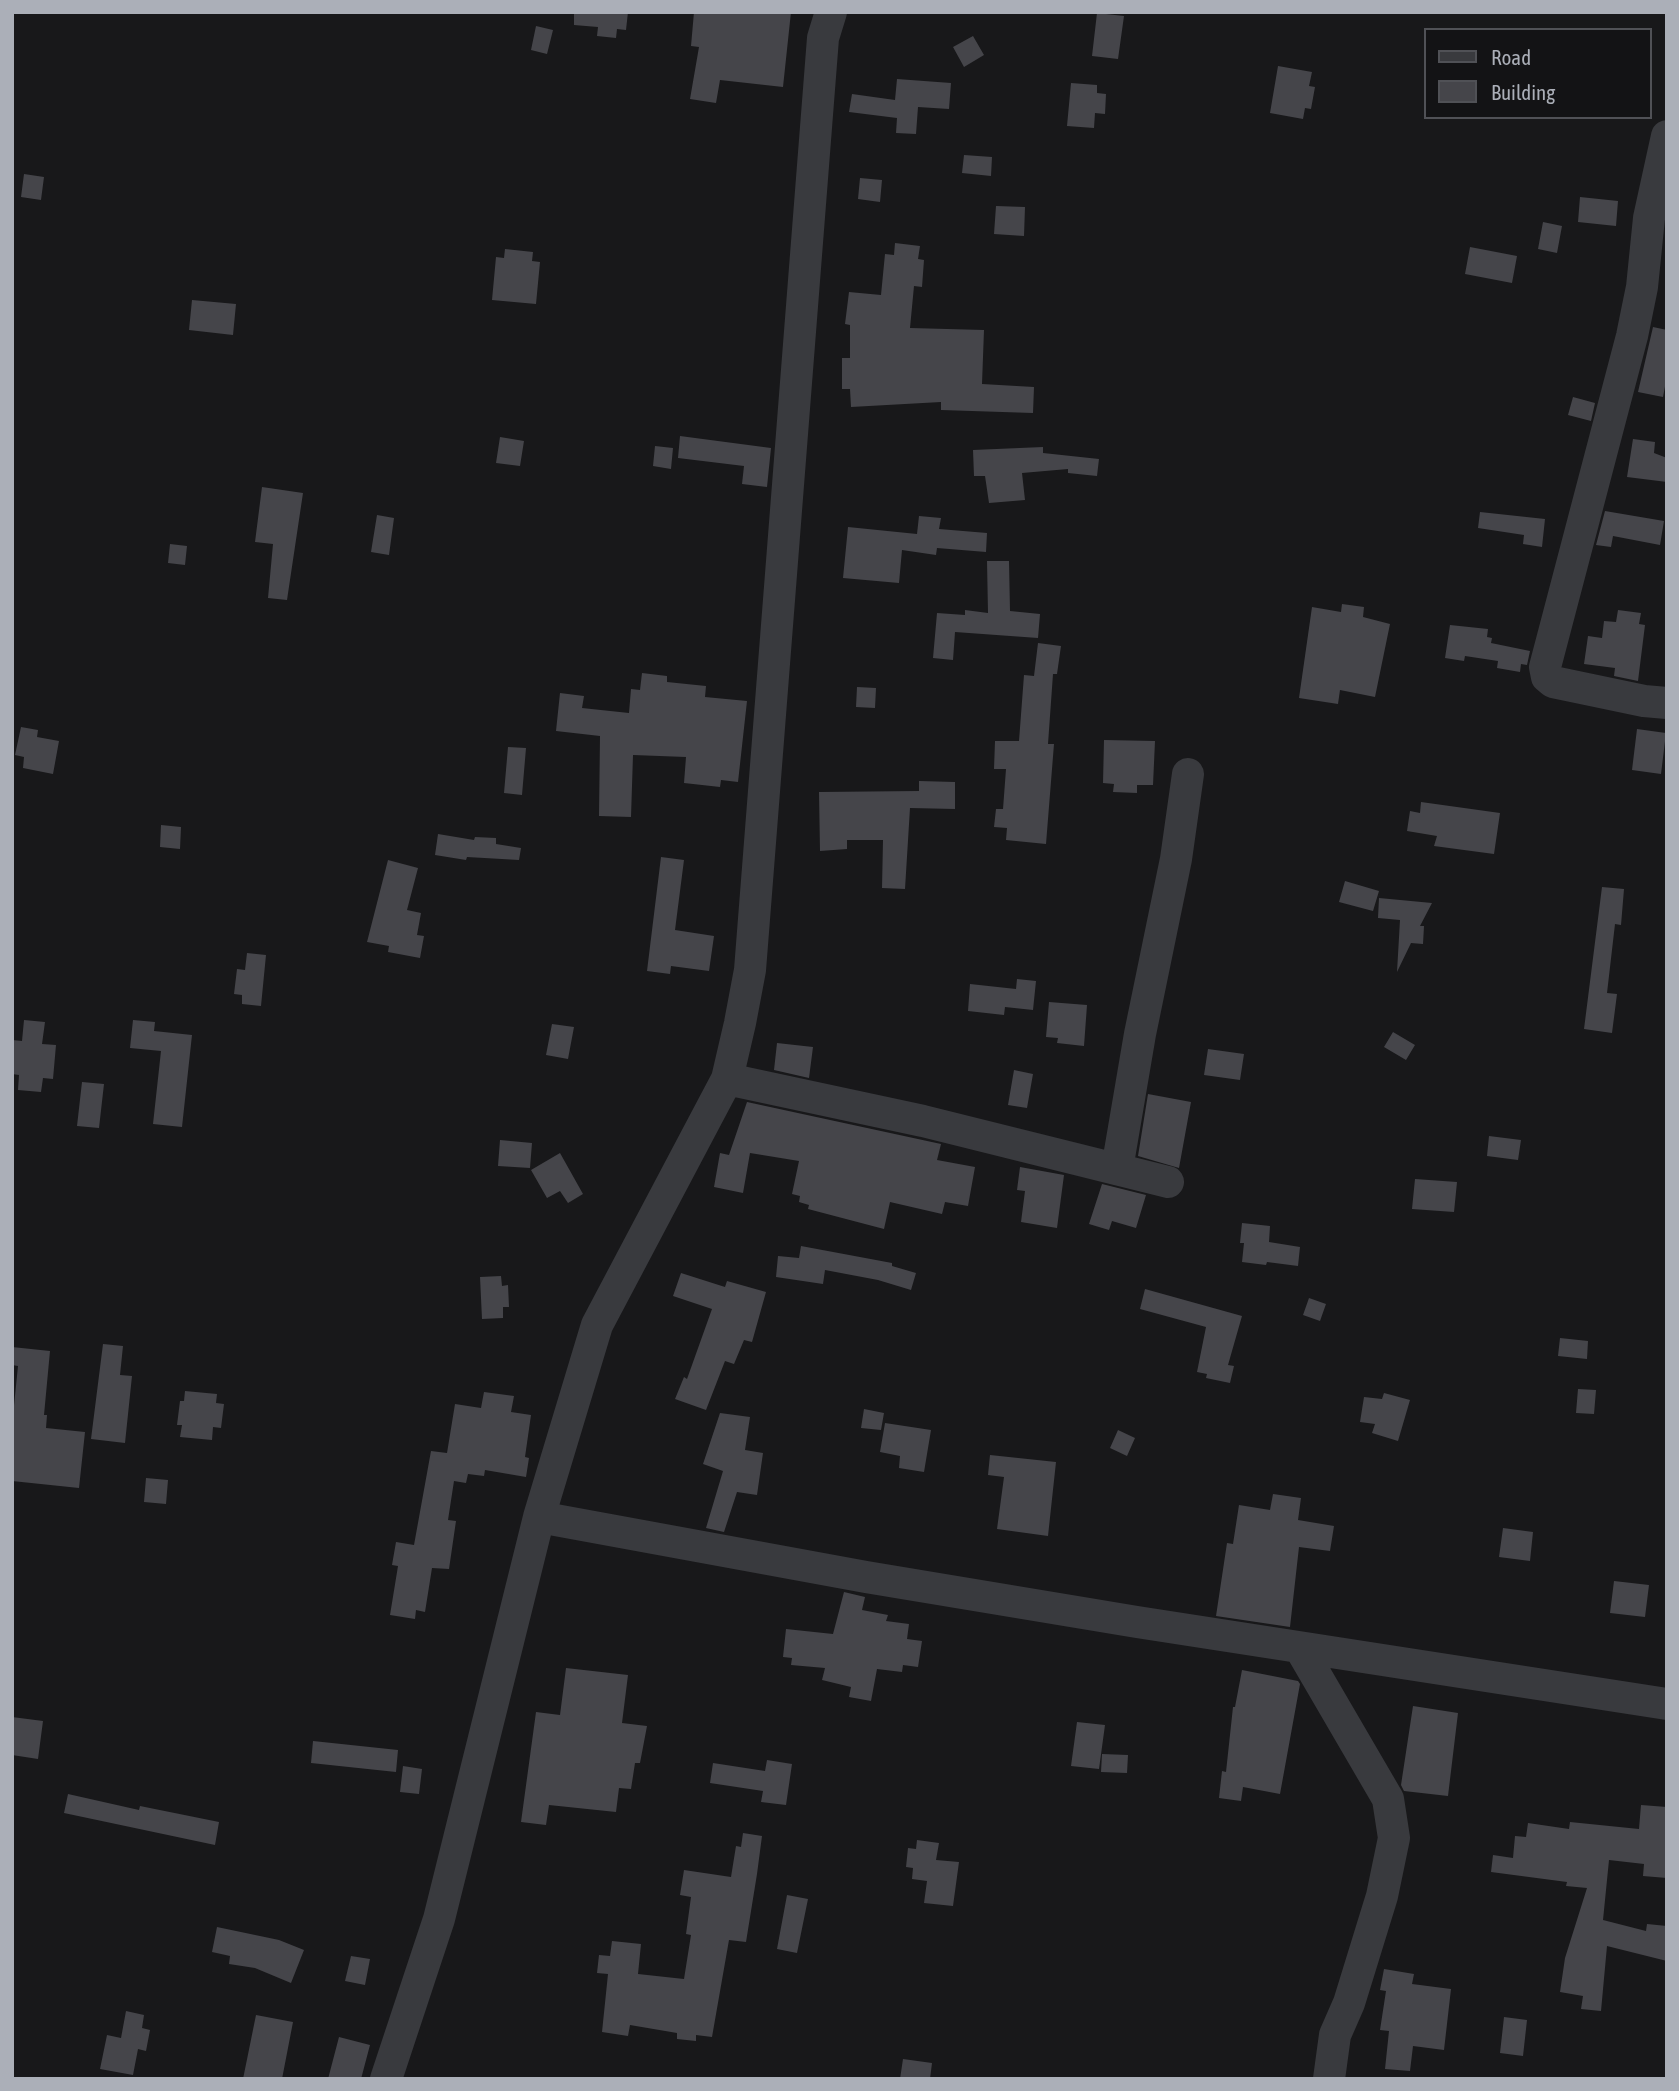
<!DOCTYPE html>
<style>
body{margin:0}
#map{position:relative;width:1679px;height:2091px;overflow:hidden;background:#18181a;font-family:"Asap Condensed",sans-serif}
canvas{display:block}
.frame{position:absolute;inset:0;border:14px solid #abafb8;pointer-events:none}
.legend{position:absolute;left:1424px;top:28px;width:228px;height:91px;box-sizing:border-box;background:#131315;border:2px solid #505156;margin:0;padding:9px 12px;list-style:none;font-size:21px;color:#abafb8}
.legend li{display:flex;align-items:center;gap:14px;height:35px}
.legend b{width:35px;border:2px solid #505156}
</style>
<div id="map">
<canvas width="1679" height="2091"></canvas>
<div class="frame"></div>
<ul class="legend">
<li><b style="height:9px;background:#393a3e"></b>Road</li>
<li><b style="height:19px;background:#45454a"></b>Building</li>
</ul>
</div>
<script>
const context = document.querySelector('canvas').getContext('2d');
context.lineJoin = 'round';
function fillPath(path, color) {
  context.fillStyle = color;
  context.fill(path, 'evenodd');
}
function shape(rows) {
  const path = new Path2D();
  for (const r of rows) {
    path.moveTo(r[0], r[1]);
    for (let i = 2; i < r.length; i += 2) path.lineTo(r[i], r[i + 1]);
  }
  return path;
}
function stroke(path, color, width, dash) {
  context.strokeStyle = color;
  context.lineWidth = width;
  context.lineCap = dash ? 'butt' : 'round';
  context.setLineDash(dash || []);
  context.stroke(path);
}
fillPath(shape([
 [574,12,628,12,626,30,617,29,616,38,597,36,598,27,574,25],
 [694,12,791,12,783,87,720,80,716,103,690,99,699,47,691,46],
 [1097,13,1124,16,1118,59,1092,56],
 [536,26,553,30,547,54,531,50],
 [973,36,984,55,964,67,953,47],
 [1278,66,1312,72,1309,86,1315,87,1311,109,1305,108,1303,119,1270,113],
 [897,79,951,83,949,109,918,107,916,134,896,133,897,118,849,112,852,94,895,100],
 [1071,83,1097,85,1097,93,1106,94,1105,114,1095,113,1094,128,1067,126],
 [964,155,992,157,991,176,962,173],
 [24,174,44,177,41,200,21,197],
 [860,178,882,180,880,202,858,199],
 [1580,197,1618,201,1616,226,1578,222],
 [996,206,1025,207,1024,236,994,234],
 [1543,222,1562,226,1557,253,1538,249],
 [895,243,920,246,918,259,924,260,922,287,914,286,910,328,984,330,982,384,1034,387,1033,413,941,410,941,402,851,407,850,389,842,389,842,358,850,358,850,325,845,324,849,292,881,295,885,254,894,255],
 [1470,247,1517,256,1512,283,1465,274],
 [505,249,533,252,532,261,540,262,536,304,492,300,496,257,504,258],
 [192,300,236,304,233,335,189,330],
 [1653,327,1667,330,1667,376,1663,397,1638,392],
 [1573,397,1595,403,1591,421,1568,415],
 [680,436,771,448,767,487,742,484,744,466,678,458],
 [500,437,524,441,520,466,496,463],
 [1633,439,1655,442,1654,453,1667,458,1667,482,1627,477],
 [655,446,673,448,671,469,653,466],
 [1043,447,1043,453,1099,459,1097,476,1068,473,1068,469,1022,473,1025,500,989,503,985,476,974,476,973,450],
 [262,487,303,493,287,600,268,598,273,544,255,542],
 [1605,511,1664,521,1660,545,1613,536,1611,547,1596,545],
 [1480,512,1545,519,1542,547,1523,544,1524,535,1478,528],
 [377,515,394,518,389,555,371,552],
 [919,516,941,518,939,529,987,533,986,552,937,548,936,555,902,550,899,583,843,578,848,527,917,534],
 [170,544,187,546,185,565,168,563],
 [987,561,1009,561,1010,611,1040,614,1038,638,955,632,953,660,933,658,937,613,965,615,965,610,988,613],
 [1342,604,1364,607,1363,617,1390,624,1375,697,1340,690,1338,704,1299,698,1312,607,1341,612],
 [1618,610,1641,613,1639,624,1645,625,1638,681,1614,676,1615,668,1584,664,1588,636,1602,638,1604,621,1616,622],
 [1450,625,1488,629,1487,637,1492,638,1491,643,1530,651,1527,665,1521,664,1520,672,1497,668,1498,661,1465,656,1464,661,1445,658],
 [1038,643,1061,646,1057,674,1053,674,1048,744,1054,744,1046,844,1006,840,1007,828,994,827,996,809,1003,809,1006,769,994,769,995,741,1019,741,1024,675,1034,676],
 [642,673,667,676,667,682,706,686,705,697,747,701,738,782,721,780,720,787,684,783,686,757,633,755,631,817,599,816,600,736,556,731,560,693,584,696,582,708,629,713,631,689,640,690],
 [857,687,876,688,875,708,856,707],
 [21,727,38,730,37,737,59,741,53,774,23,768,24,757,15,755],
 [1637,729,1666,733,1661,774,1632,770],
 [1104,740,1155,741,1153,785,1137,785,1137,793,1113,792,1114,784,1103,783],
 [508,747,526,748,522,795,504,793],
 [919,781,955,782,955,809,910,808,905,889,882,888,883,840,847,840,847,849,820,851,819,792,919,791],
 [1421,802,1500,813,1494,854,1434,846,1437,836,1407,831,1410,811,1420,813],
 [161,825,181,827,180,849,160,847],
 [438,834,474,840,475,837,496,838,496,844,521,848,519,860,467,857,466,860,435,855],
 [661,857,684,860,675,930,714,936,709,971,671,966,670,974,647,971],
 [388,860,418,868,407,910,421,913,417,935,424,936,420,958,388,952,389,946,367,942],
 [1345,881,1379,891,1373,911,1339,902],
 [1602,887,1624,889,1621,925,1615,924,1607,993,1617,994,1612,1033,1584,1029],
 [1379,898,1432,903,1420,926,1424,926,1423,944,1411,943,1397,972,1400,920,1378,918],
 [247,953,266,955,261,1006,242,1004,242,995,234,994,237,969,245,970],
 [1017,979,1036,981,1033,1010,1005,1007,1004,1015,968,1011,970,984,1016,989],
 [1049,1002,1087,1005,1084,1046,1057,1043,1058,1038,1046,1037],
 [24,1020,45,1022,42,1044,56,1045,53,1079,43,1078,41,1092,18,1090,19,1075,12,1074,12,1040,22,1041],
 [133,1020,155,1022,154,1031,192,1035,182,1127,153,1124,161,1051,130,1048],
 [552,1024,574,1027,568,1059,546,1055],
 [1393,1032,1415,1045,1406,1060,1384,1047],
 [777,1043,813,1047,809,1078,774,1070],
 [1208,1049,1244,1054,1240,1080,1204,1075],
 [1014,1070,1033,1074,1027,1108,1008,1105],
 [82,1082,104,1084,99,1128,77,1126],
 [1148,1094,1191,1102,1179,1168,1138,1156],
 [747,1102,941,1144,937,1160,975,1167,968,1206,945,1202,942,1214,890,1202,884,1229,808,1209,809,1205,799,1202,800,1196,792,1194,799,1161,750,1153,743,1193,714,1187,720,1153,729,1155],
 [1489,1136,1521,1140,1518,1160,1487,1156],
 [500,1140,532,1143,530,1168,498,1166],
 [560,1153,583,1194,568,1203,560,1191,547,1198,531,1170],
 [1020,1167,1064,1175,1057,1228,1021,1222,1025,1191,1017,1190],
 [1415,1179,1457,1182,1454,1212,1412,1209],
 [1102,1184,1146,1195,1136,1228,1112,1221,1109,1230,1089,1224],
 [1242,1223,1270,1226,1269,1242,1300,1247,1298,1266,1267,1262,1266,1265,1242,1262,1244,1243,1240,1243],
 [801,1246,892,1263,892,1266,916,1273,911,1290,878,1280,825,1270,823,1284,776,1277,778,1256,799,1258],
 [681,1273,725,1287,727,1281,766,1292,752,1342,744,1340,734,1364,725,1361,706,1410,675,1399,684,1377,687,1379,712,1309,673,1296],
 [501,1276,502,1286,508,1285,509,1307,503,1307,503,1318,482,1319,480,1277],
 [1145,1289,1242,1316,1228,1365,1234,1366,1230,1383,1206,1378,1207,1374,1197,1372,1206,1327,1140,1309],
 [1309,1298,1326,1304,1320,1321,1303,1315],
 [1560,1338,1588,1341,1587,1359,1558,1356],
 [103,1344,123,1346,120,1375,132,1376,125,1443,91,1439],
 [12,1347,50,1351,44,1415,47,1415,46,1428,85,1432,79,1488,12,1481,12,1425,18,1366,12,1365],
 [1578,1389,1596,1390,1594,1414,1576,1413],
 [185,1391,217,1394,216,1403,224,1404,221,1428,213,1427,212,1440,180,1437,182,1425,177,1425,180,1401,184,1401],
 [484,1392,514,1396,511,1412,531,1415,525,1457,529,1458,526,1477,485,1470,484,1476,468,1474,466,1483,454,1481,448,1520,456,1521,449,1569,432,1568,425,1612,416,1610,415,1619,390,1615,398,1566,392,1565,396,1542,414,1545,431,1451,447,1453,455,1404,481,1408],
 [1384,1393,1410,1400,1398,1441,1372,1433,1375,1424,1360,1422,1364,1397,1382,1399],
 [864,1409,884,1413,881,1430,861,1428],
 [720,1413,750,1417,745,1450,763,1453,757,1495,737,1492,724,1532,706,1528,723,1471,703,1464],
 [885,1423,931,1430,924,1472,899,1468,900,1456,880,1452],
 [1118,1430,1135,1438,1127,1456,1110,1448],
 [990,1455,1056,1462,1048,1536,997,1529,1004,1477,988,1475],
 [146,1478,168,1480,166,1504,144,1502],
 [1273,1494,1301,1498,1298,1520,1334,1526,1330,1551,1299,1547,1290,1627,1216,1616,1227,1543,1233,1544,1239,1505,1270,1510],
 [1503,1528,1533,1532,1530,1561,1499,1557],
 [1614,1581,1649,1585,1645,1617,1610,1613],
 [844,1592,865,1597,862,1610,888,1615,886,1621,909,1624,907,1639,922,1641,918,1667,903,1665,902,1672,877,1669,871,1701,849,1697,851,1687,822,1680,825,1668,791,1665,792,1658,783,1657,786,1629,833,1634],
 [566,1668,628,1675,622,1723,647,1726,640,1763,635,1763,631,1789,619,1788,616,1812,549,1805,546,1825,521,1822,536,1712,560,1715],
 [1242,1670,1298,1681,1300,1684,1280,1794,1243,1787,1241,1801,1219,1798,1222,1771,1226,1772,1233,1707,1235,1707],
 [1413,1706,1458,1713,1448,1796,1404,1791,1401,1785],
 [12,1717,43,1721,38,1759,12,1755],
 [1077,1722,1105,1725,1099,1769,1071,1766],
 [313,1741,398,1750,396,1772,311,1763],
 [1102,1754,1128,1755,1127,1773,1101,1772],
 [767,1760,792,1764,786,1805,761,1802,763,1791,710,1783,713,1763,765,1771],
 [403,1766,422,1769,419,1794,400,1792],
 [68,1794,139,1810,140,1806,219,1822,215,1845,64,1813],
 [1641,1805,1667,1807,1667,1878,1643,1876,1644,1864,1609,1860,1603,1920,1646,1931,1647,1924,1667,1926,1667,1961,1607,1946,1601,2011,1581,2009,1583,1996,1560,1992,1565,1958,1587,1888,1566,1886,1567,1882,1491,1872,1493,1855,1513,1858,1515,1836,1526,1837,1528,1823,1569,1829,1570,1822,1639,1829],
 [743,1833,762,1836,757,1874,746,1942,729,1940,712,2037,696,2035,696,2041,677,2039,677,2033,630,2025,628,2036,602,2032,608,1974,597,1973,599,1955,610,1956,612,1941,641,1944,638,1974,684,1979,691,1935,686,1934,691,1897,680,1895,684,1870,731,1877,736,1846,741,1847],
 [917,1840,939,1843,936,1860,959,1862,953,1906,924,1903,927,1881,912,1879,913,1868,906,1867,908,1848,916,1849],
 [787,1895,808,1899,797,1953,777,1949],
 [217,1927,279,1940,304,1950,291,1983,255,1968,229,1964,230,1956,212,1952],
 [351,1956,370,1959,365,1985,345,1981],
 [1384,1969,1414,1974,1412,1984,1451,1989,1444,2050,1413,2046,1410,2071,1385,2069,1389,2031,1380,2030,1386,1991,1380,1990],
 [126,2011,144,2015,142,2028,150,2030,146,2051,138,2049,133,2075,100,2069,107,2035,121,2038],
 [256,2015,293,2022,282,2079,243,2079],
 [1504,2017,1527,2020,1523,2056,1500,2053],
 [339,2037,370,2045,361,2079,328,2079],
 [903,2059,932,2063,930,2079,900,2079]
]), '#45454a');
stroke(shape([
 [1667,136,1649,218,1642,287,1632,336,1545,667,1547,677,1553,682,1644,701,1667,703],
 [727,1079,923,1121,1168,1182],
 [1117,1169,1140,1034,1176,859,1188,774],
 [539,1517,866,1577,1137,1622,1667,1704],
 [1300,1648,1388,1799,1394,1838,1382,1896,1349,2003,1335,2035,1329,2079],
 [386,2079,439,1919,539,1517,597,1325,727,1079,740,1023,750,970,823,38,831,12]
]), '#393a3e', 32);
</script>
